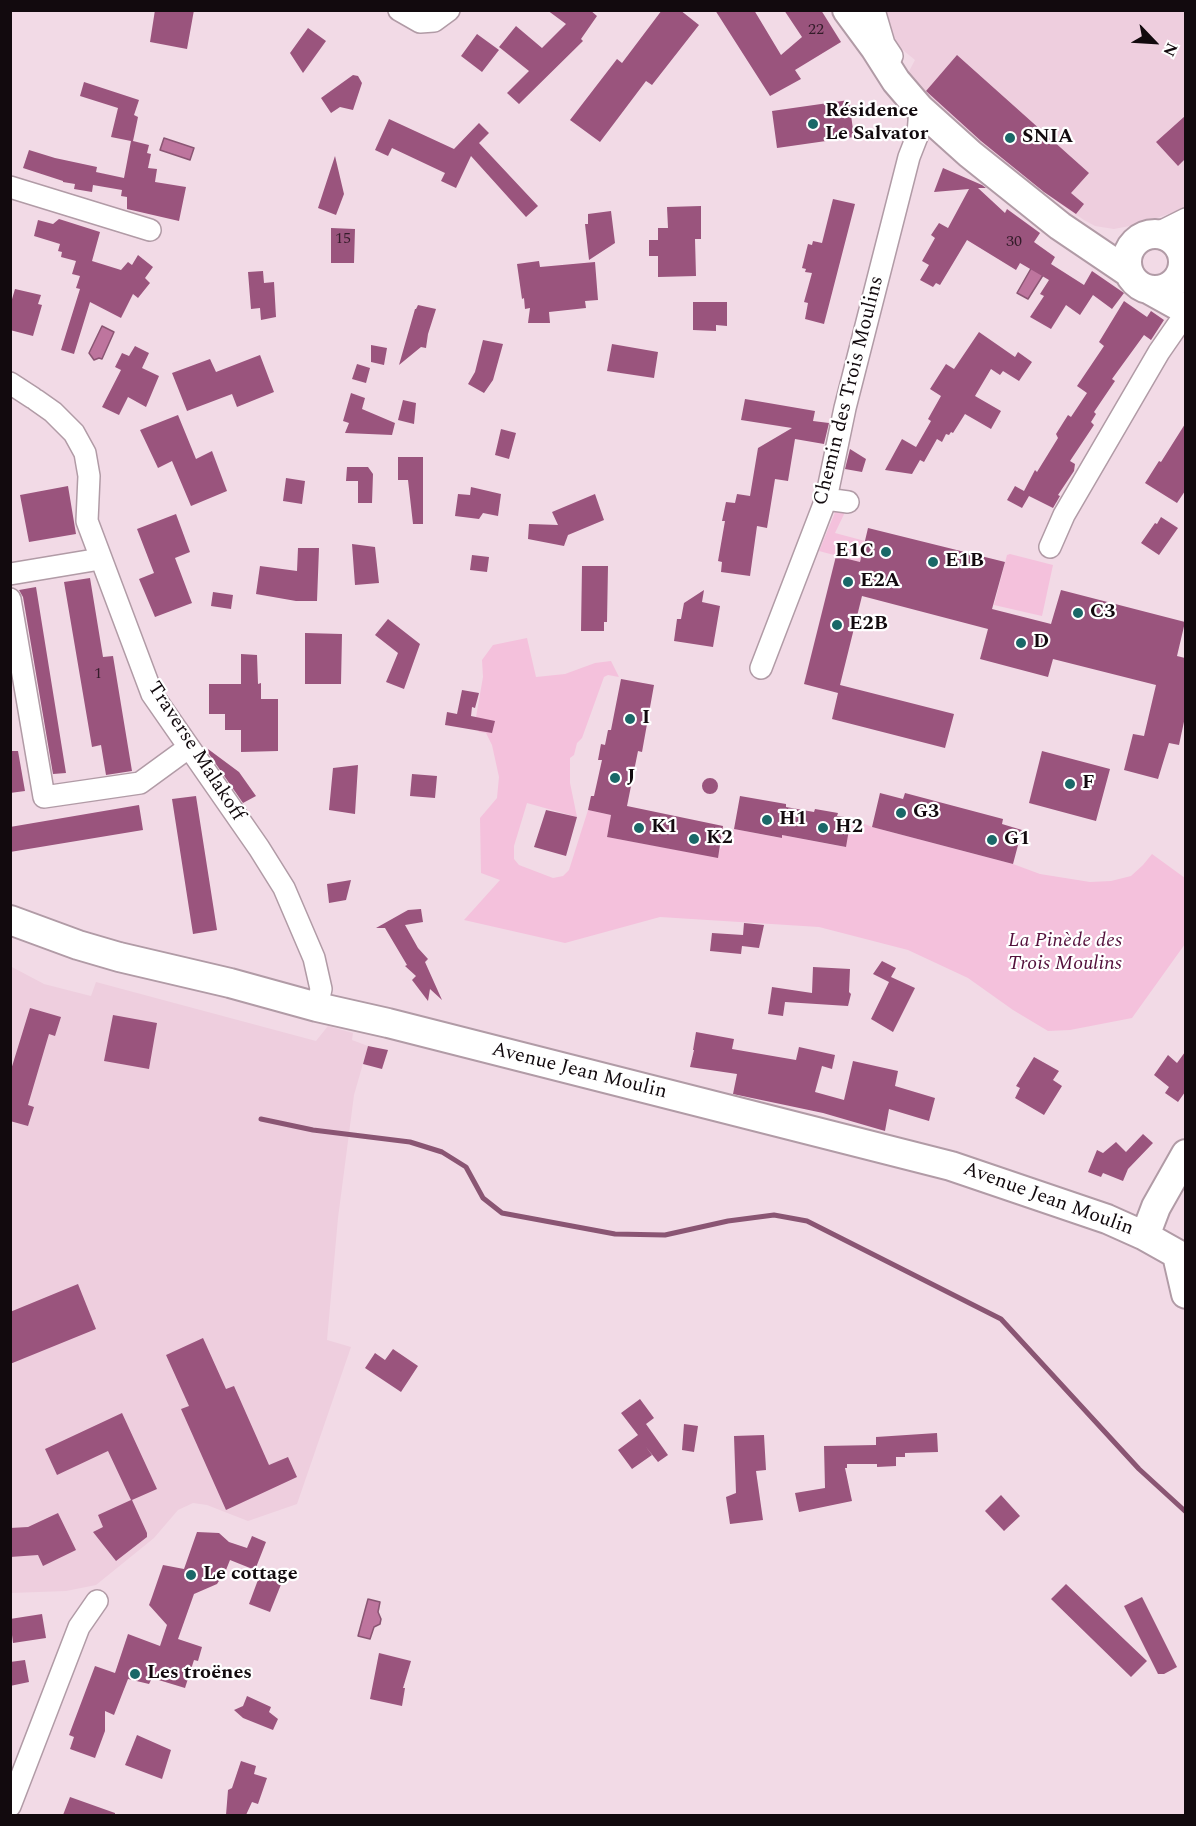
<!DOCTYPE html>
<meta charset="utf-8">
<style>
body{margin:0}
#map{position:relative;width:1196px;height:1826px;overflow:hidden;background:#f2dae6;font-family:Spectral,serif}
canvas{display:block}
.frame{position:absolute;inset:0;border:12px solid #120a0e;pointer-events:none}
.north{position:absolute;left:1124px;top:12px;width:60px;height:60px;-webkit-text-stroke:4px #fff;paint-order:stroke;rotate:115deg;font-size:16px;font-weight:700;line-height:24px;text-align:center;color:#120a0e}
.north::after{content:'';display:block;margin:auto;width:21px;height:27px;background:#120a0e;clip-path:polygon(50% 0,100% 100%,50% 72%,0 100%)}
</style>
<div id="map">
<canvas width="1196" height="1826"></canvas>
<div class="frame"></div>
<div class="north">N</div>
</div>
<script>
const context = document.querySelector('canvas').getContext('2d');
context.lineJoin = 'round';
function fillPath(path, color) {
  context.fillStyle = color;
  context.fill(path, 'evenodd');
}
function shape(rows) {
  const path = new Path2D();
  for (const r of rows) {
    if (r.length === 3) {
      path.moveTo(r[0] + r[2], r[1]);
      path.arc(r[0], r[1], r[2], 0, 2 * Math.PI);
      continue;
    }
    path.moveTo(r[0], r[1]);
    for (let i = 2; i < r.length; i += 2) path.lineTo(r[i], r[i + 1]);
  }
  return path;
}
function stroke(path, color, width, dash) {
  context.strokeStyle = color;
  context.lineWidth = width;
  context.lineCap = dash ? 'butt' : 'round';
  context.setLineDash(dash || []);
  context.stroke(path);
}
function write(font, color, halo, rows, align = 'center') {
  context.font = font + ' Spectral,serif';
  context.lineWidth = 4.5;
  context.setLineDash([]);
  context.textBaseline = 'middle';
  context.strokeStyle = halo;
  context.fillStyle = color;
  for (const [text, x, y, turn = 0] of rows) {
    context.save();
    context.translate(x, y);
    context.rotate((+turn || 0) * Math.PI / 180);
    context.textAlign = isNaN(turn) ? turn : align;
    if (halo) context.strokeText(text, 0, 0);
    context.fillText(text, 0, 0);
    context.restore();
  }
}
fillPath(shape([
 [879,11,1185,11,1185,208,1140,224,1114,229,1095,226,1084,220,1019,175,957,126,907,75,915,60,898,46,893,46],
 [10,966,44,984,83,994,91,996,96,982,316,1041,328,1026,353,1033,352,1040,368,1046,354,1095,338,1218,327,1340,351,1347,297,1504,248,1521,207,1505,193,1503,178,1510,154,1538,96,1585,66,1591,11,1593]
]), '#eecede');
fillPath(shape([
 [836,510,846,510,835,533,865,541,860,562,819,551],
 [1010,554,1053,565,1042,616,994,605,1007,555],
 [527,638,536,677,565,674,595,663,611,661,619,677,608,675,604,677,582,738,577,743,574,755,570,758,570,783,577,817,527,803,514,846,514,859,519,865,553,878,563,876,569,870,588,810,611,815,607,837,717,857,719,851,734,829,781,838,782,835,845,847,851,818,872,827,1013,864,1040,874,1090,882,1111,881,1131,876,1143,865,1152,854,1185,878,1185,944,1132,1018,1070,1030,1048,1031,1013,1010,968,978,908,950,819,927,660,917,565,943,464,920,500,880,481,873,480,818,497,798,499,777,492,745,486,733,479,732,475,723,483,677,482,660,493,645]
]), '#f4c1dc');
const water = shape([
 [164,138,194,148,190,160,160,150,164,138],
 [1033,265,1045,272,1028,299,1017,293,1033,265],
 [102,326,114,332,102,359,99,358,94,360,89,353,102,326],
 [368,1599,380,1602,378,1612,381,1619,380,1624,374,1627,370,1639,358,1636,368,1599]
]);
fillPath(water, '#be759e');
stroke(water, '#8a5573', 1.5);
stroke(shape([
 [261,1119,313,1130,410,1142,442,1152,466,1167,483,1198,502,1213,615,1234,665,1235,728,1221,774,1215,807,1221,1001,1319,1139,1469,1186,1512]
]), '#8a5573', 5);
fillPath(shape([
 [155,10,194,10,187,49,150,42],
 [547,10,590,10,597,16,581,39,583,41,519,104,507,93,529,71,499,47,516,26,542,48,566,24],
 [662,10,680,10,699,25,652,85,646,81,600,142,570,120,617,59,622,63],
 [715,10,754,10,781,55,802,37,784,10,821,10,841,42,795,70,801,79,770,96],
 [308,28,326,41,303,73,290,53],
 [477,34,499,50,482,72,461,56],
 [957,55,1089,173,1071,193,1084,204,1076,214,1044,192,981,141,926,91],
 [353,75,358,76,362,83,353,110,340,107,331,113,321,98],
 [84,82,139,100,134,115,138,117,133,141,149,145,147,153,151,154,148,168,157,169,155,182,186,187,179,221,127,209,127,197,121,196,122,190,93,185,92,192,74,189,75,184,63,182,63,181,23,168,29,150,55,158,97,167,96,172,124,178,131,141,111,137,118,108,80,96],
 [849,100,854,137,777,148,772,111],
 [1185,116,1185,159,1178,166,1156,142],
 [389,119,454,149,479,123,489,133,479,143,538,206,526,217,471,156,456,188,441,181,445,173,392,148,388,156,375,150],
 [335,156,344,194,336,215,318,208],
 [943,168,982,185,986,188,978,188,1005,213,1007,209,1040,233,1034,242,1055,257,1051,264,1084,285,1092,271,1124,293,1112,309,1093,295,1080,315,1066,305,1051,329,1030,317,1044,296,1040,294,1049,280,1020,263,1016,270,967,240,940,285,936,283,933,287,920,280,929,265,922,261,935,238,931,235,939,223,948,228,969,189,934,192],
 [833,199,855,204,824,324,805,319,808,303,804,302,812,273,805,272,806,269,802,268,808,244,812,245,813,241,822,243],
 [701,206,701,239,695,239,696,276,658,277,658,256,649,256,649,240,658,240,658,228,668,228,667,207],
 [611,211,615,243,589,260,585,224,588,224,588,214],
 [59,219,100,232,92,261,121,270,128,262,132,265,138,255,153,267,145,278,150,283,138,298,133,294,121,318,90,302,74,354,61,350,80,289,76,288,80,276,72,274,76,261,61,257,62,252,58,251,60,244,34,236,38,220,53,224],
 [331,228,355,229,354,263,331,263],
 [539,261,540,267,595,262,598,300,585,301,586,308,549,312,550,323,528,323,530,308,525,309,524,298,522,299,517,264],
 [263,271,264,283,274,282,276,317,261,320,260,308,251,309,248,272],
 [15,289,41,295,38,304,42,305,33,336,10,330,10,306],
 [1124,301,1147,317,1151,311,1164,320,1151,340,1144,335,1112,379,1115,381,1094,412,1096,414,1091,422,1094,425,1070,461,1075,464,1074,471,1058,495,1060,496,1053,508,1029,496,1022,508,1007,500,1015,486,1024,491,1035,470,1037,472,1058,438,1056,434,1068,415,1071,417,1087,393,1077,386,1104,346,1099,342],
 [693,302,727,302,727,326,716,325,716,331,693,330],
 [418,305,436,309,428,334,426,348,421,347,399,365,415,309,416,309],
 [979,332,1015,357,1018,352,1032,362,1019,381,1003,371,1000,375,991,369,975,396,1001,411,991,429,965,414,953,433,951,432,949,435,946,434,942,442,937,439,924,462,920,460,912,474,885,470,902,439,916,447,931,421,928,419,941,396,930,389,946,364,954,369],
 [483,340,503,344,493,380,484,393,468,384,475,372],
 [612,344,658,352,654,378,607,371],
 [371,345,387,348,384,365,371,362],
 [135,346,149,353,142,368,159,376,146,407,128,397,119,415,102,407,121,370,115,367,122,353,129,356],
 [260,355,274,392,237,407,232,394,187,411,172,373,210,359,216,372],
 [357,364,370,368,366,383,352,379],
 [351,393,365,398,362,409,395,423,392,435,345,433,349,423,343,421],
 [745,399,815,411,813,421,829,423,824,444,795,439,788,481,775,479,767,528,757,526,750,576,721,572,722,562,718,561,725,521,722,521,726,502,735,503,737,494,750,496,758,448,792,428,741,420],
 [403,400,416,403,414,424,398,420],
 [178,415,196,459,212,451,227,491,191,506,172,461,158,468,140,430],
 [1185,424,1185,491,1177,503,1145,483,1159,461,1161,462],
 [501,429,516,433,509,459,495,455],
 [850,449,866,459,862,472,845,469],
 [398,457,423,457,423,524,413,524,408,480,398,480],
 [347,467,368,467,373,474,372,503,358,503,358,481,346,481],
 [286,478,305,481,302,504,283,501],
 [68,486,76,534,29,542,20,495],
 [471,487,501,494,498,516,483,513,479,519,455,516,458,494,470,495],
 [595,494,604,520,568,535,564,546,528,539,529,524,558,525,552,512],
 [176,514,190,552,175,558,192,603,155,617,139,579,154,573,137,529],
 [1161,517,1178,528,1159,555,1141,543,1155,523,1157,524],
 [868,528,1005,562,992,609,1051,624,1061,590,1185,622,1177,656,1185,658,1185,717,1179,745,1169,743,1158,779,1124,770,1133,734,1144,736,1156,685,1053,659,1048,677,980,659,988,629,862,596,840,685,954,714,945,748,832,719,838,693,804,684,836,556,860,562],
 [352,544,375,547,379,583,355,585],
 [298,548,319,548,317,601,296,601,256,594,260,566,297,571],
 [472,555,489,557,487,572,470,570],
 [582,566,608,566,607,622,604,622,604,631,581,631],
 [90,578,103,657,113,656,132,771,106,775,101,745,92,747,64,582],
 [36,587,66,773,53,774,23,597,19,590],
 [704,590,702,602,720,606,713,647,674,641,677,619,681,619,684,603],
 [213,592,233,595,231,609,211,606],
 [388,619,420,644,404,689,386,682,398,653,375,635],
 [305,633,342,634,341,684,305,684],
 [241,654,257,655,258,684,261,683,261,699,278,699,278,751,241,752,241,730,225,730,225,714,209,714,209,684,241,684],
 [621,679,654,685,642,752,638,751,627,806,723,826,718,858,607,837,611,815,588,810,591,796,594,796,602,760,598,760,601,744,605,745,608,730,611,730],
 [462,690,479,693,475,708,472,707,471,716,495,721,492,733,445,725,447,712,457,714],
 [208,749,239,772,256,796,243,803,209,754],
 [10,751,18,751,25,791,10,793],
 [1042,751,1110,769,1096,821,1029,803],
 [358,765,355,814,329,810,333,768],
 [412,774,437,776,435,798,410,796],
 [710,786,8],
 [880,793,903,799,905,793,1003,819,1002,824,1022,830,1013,864,872,827],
 [196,796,217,930,193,934,172,799],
 [740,796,786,804,786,807,814,812,815,809,838,813,837,816,851,818,846,847,782,835,782,838,734,829],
 [139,805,143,830,10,852,10,827],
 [546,810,577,817,566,856,534,847],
 [351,880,346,900,329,903,327,884],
 [421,909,423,922,405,925,418,948,428,959,425,962,442,1000,430,989,428,1001,412,980,416,976,405,966,407,965,385,928,376,928,408,910],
 [744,923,764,925,759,948,742,946,741,954,710,951,712,933,743,935],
 [882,961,896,968,891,977,915,988,893,1032,871,1019,889,982,873,974],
 [813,967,850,969,849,992,851,994,848,1006,785,1002,783,1016,768,1014,772,987,812,993],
 [30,1008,61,1017,55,1036,49,1034,28,1105,34,1107,28,1126,10,1121,10,1073],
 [113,1015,157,1023,149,1069,104,1061],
 [696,1032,734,1039,732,1049,796,1060,799,1047,835,1055,832,1069,822,1066,815,1092,844,1100,853,1061,898,1071,895,1086,935,1098,929,1121,889,1109,885,1131,823,1113,733,1094,737,1074,690,1067,694,1050,693,1050],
 [368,1046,388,1050,382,1069,363,1064],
 [1185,1052,1185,1092,1178,1102,1165,1093,1169,1087,1154,1075,1168,1055,1177,1063],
 [1034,1057,1059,1071,1053,1080,1062,1086,1044,1115,1015,1098,1020,1088,1016,1086],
 [1143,1134,1153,1143,1128,1169,1123,1181,1103,1173,1101,1177,1088,1172,1097,1150,1103,1153,1116,1142,1126,1152],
 [78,1284,96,1329,10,1364,10,1312],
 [203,1338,226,1389,234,1386,269,1465,288,1457,297,1477,226,1510,181,1409,189,1406,166,1355],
 [393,1349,418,1366,401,1392,365,1368,375,1353,385,1360],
 [640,1399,654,1418,646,1424,668,1455,658,1462,646,1447,652,1455,632,1469,618,1450,638,1435,621,1413],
 [122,1413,157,1489,132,1500,147,1533,147,1537,116,1561,93,1532,103,1527,98,1515,131,1500,108,1451,57,1475,45,1449],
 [684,1424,698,1426,694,1452,682,1450],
 [937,1433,938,1452,905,1453,905,1457,896,1457,896,1466,877,1467,877,1464,847,1464,847,1468,845,1468,852,1501,799,1512,795,1493,825,1488,824,1446,876,1445,876,1437],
 [764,1435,766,1470,756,1471,763,1520,730,1524,726,1497,736,1493,734,1436],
 [1001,1495,1020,1516,1004,1531,985,1511],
 [58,1513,76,1550,43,1566,38,1555,10,1557,10,1528,28,1527],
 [197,1532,219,1533,229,1542,247,1548,252,1536,266,1542,255,1570,230,1560,226,1570,217,1584,194,1594,178,1639,202,1647,198,1661,194,1660,185,1688,152,1678,149,1684,128,1679,114,1715,105,1711,105,1731,95,1758,70,1749,74,1737,69,1735,95,1666,115,1673,128,1634,160,1646,167,1625,149,1605,152,1597,163,1565,184,1569],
 [262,1569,284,1577,270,1612,249,1604],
 [1066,1584,1147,1661,1131,1677,1051,1599],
 [1142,1597,1177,1667,1164,1674,1158,1674,1124,1606],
 [42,1614,46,1638,13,1643,10,1619],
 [379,1653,411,1661,403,1688,405,1688,402,1706,370,1699],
 [25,1660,29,1682,10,1686,10,1662],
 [247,1696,271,1707,269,1712,278,1719,273,1730,243,1718,234,1710,243,1706],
 [137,1735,171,1750,162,1779,125,1765],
 [241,1761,256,1766,254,1774,267,1778,258,1804,252,1802,246,1815,226,1815,228,1790,232,1788],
 [70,1797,115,1813,115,1815,63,1815]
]), '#9a547d');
const street = shape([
 [399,10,420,22,434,21,449,10],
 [874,10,884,44,892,56],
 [10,187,150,230],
 [1156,234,1186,219],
 [1181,252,1186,244],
 [10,383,33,398],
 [36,400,53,412,74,433,85,453,89,476,87,521,152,694,259,848,284,888,314,958,321,989,317,1007],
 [826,499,848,502],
 [1050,547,1064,515,1159,352,1186,313],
 [10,574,100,559],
 [10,599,44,797,140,783,188,748],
 [761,668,826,499,845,408,909,157,918,134,920,109],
 [10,1806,79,1627,97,1601]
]);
const secondary = shape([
 [847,10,875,48,896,81,920,109,970,154,1060,226,1128,272],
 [1155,262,28],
 [1150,290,1186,310],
 [10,920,78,945,119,957,230,983,317,1007,388,1023,951,1166,1107,1219,1145,1236,1186,1259],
 [1145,1236,1156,1207,1186,1154],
 [1177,1255,1186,1294]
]);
stroke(street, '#b19ba6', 24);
stroke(secondary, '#b19ba6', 32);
stroke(street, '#fff', 21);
stroke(secondary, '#fff', 28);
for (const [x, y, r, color] of [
 [813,124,6,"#1a6868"],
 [1010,138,6,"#1a6868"],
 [886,552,6,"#1a6868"],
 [933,562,6,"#1a6868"],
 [848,582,6,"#1a6868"],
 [1078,613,6,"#1a6868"],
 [837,625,6,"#1a6868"],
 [1021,643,6,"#1a6868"],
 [630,719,6,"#1a6868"],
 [615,778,6,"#1a6868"],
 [1070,784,6,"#1a6868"],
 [901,813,6,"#1a6868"],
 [767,820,6,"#1a6868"],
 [639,828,6,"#1a6868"],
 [823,828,6,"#1a6868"],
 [694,839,6,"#1a6868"],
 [992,840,6,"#1a6868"],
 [191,1575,6,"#1a6868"],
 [135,1674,6,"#1a6868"]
]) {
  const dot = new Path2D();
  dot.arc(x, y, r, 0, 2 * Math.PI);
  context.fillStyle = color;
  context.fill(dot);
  stroke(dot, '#fff', 2);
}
write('16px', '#341c2a', null, [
 ["22",816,31],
 ["15",343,240],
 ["30",1014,243],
 ["1",98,675]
]);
write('bold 20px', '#120a0e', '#fff', [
 ["Résidence",825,112],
 ["Le Salvator",825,135],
 ["SNIA",1022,138],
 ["E1C",874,552,"right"],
 ["E1B",945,562],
 ["E2A",860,582],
 ["C3",1090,613],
 ["E2B",849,625],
 ["D",1033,643],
 ["I",642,719],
 ["J",627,778],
 ["F",1082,784],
 ["G3",913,813],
 ["H1",779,820],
 ["K1",651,828],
 ["H2",835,828],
 ["K2",706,839],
 ["G1",1004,840],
 ["Le cottage",203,1575],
 ["Les troënes",147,1674]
], 'left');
write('20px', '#120a0e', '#fff', [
 ["Chemin des Trois Moulins",850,391,-76],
 ["Traverse Malakoff",195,752,57],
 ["Avenue Jean Moulin",579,1072,14],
 ["Avenue Jean Moulin",1048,1200,20]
]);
write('italic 20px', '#53103b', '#fff', [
 ["La Pinède des",1065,942],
 ["Trois Moulins",1065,965]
]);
</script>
